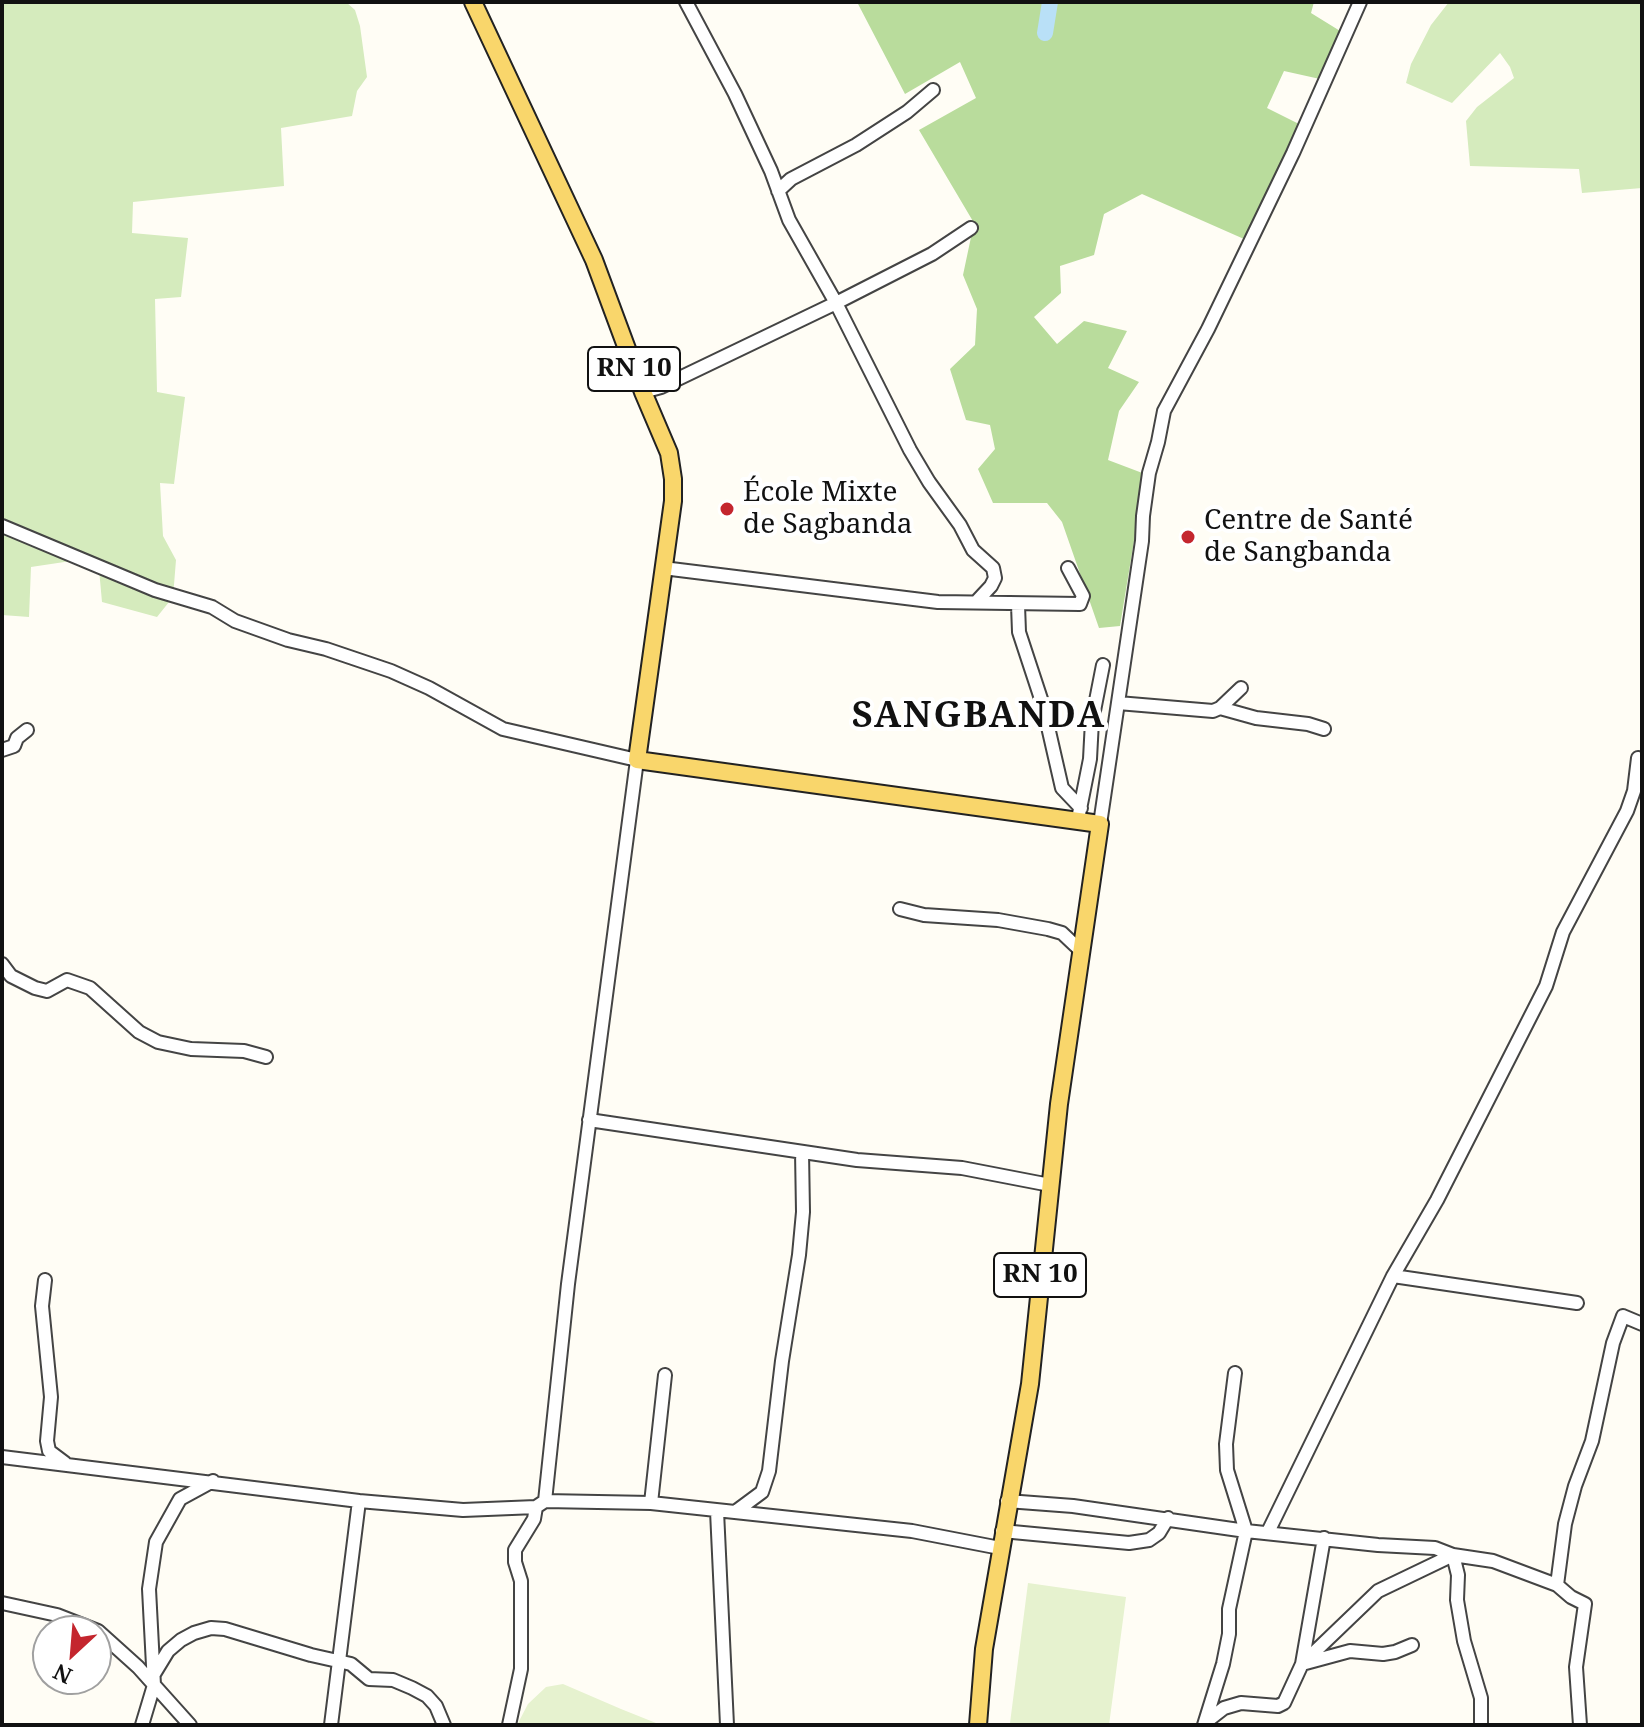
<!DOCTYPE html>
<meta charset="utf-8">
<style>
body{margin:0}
#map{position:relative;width:1644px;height:1727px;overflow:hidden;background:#fffdf5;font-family:"Noto Serif",serif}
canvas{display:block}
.frame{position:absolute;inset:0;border:4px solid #111;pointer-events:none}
.north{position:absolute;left:32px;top:1615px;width:80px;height:80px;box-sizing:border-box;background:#fff;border:2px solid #a0a0a0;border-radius:50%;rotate:206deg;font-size:22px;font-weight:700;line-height:32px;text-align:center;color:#111}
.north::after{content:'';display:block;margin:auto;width:28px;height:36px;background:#c4262e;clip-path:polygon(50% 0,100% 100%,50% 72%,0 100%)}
</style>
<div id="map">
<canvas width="1644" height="1727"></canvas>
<div class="frame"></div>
<div class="north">N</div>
</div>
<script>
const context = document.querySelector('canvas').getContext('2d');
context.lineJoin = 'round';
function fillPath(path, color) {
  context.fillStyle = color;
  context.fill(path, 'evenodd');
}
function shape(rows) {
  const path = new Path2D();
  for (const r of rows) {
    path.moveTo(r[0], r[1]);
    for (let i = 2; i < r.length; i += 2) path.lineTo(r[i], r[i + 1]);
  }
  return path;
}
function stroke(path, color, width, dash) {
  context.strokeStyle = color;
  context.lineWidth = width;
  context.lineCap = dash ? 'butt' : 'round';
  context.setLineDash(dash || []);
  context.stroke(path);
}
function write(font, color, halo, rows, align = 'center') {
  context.font = font + ' "Noto Serif",serif';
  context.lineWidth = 8;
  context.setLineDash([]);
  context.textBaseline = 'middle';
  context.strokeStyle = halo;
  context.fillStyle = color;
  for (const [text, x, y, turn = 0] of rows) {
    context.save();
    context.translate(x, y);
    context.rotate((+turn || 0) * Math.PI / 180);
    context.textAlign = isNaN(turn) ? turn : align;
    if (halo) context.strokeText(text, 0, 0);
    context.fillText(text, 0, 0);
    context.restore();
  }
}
fillPath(shape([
 [2,2,346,2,355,10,360,26,367,77,357,91,352,116,281,128,284,186,133,202,132,233,188,238,181,297,155,299,157,392,185,397,174,484,160,483,163,536,176,560,173,597,157,617,102,602,99,569,71,561,31,567,29,617,2,615],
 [1449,2,1642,2,1642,188,1582,193,1579,169,1470,166,1466,121,1477,107,1514,78,1510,67,1500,53,1452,103,1406,83,1411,64,1431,25]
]), '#d5ebbd');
fillPath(shape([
 [857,2,1314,2,1311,13,1345,34,1320,79,1284,71,1267,108,1299,124,1244,239,1142,194,1104,214,1094,255,1060,266,1061,293,1034,317,1057,344,1084,321,1127,331,1108,368,1139,382,1119,411,1108,460,1145,474,1120,626,1099,628,1062,522,1047,503,993,503,978,469,995,449,990,425,966,420,950,369,975,345,977,309,963,275,974,223,919,130,976,98,960,62,905,94]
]), '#b9dc9c');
fillPath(shape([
 [1028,1583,1126,1597,1109,1725,1010,1723],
 [563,1684,621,1709,661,1725,517,1725,528,1704,546,1687]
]), '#e6f2cf');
stroke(shape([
 [1045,33,1050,2]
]), '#b9e0f7', 16);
const minor = shape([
 [686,2,735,94,771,171,789,220,836,303,910,450,929,482,960,525,973,550,993,568,995,578,991,586,977,601],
 [778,191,791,179,856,145,907,112,933,90],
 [643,392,661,387,836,303,932,254,971,228],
 [2,526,155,590,212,607,235,621,288,640,326,649,391,671,429,688,503,729,637,760,568,1284,545,1501],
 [663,568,938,602,1080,604,1083,596,1068,568],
 [1018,605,1019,632,1043,705,1062,788,1081,808],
 [1118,703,1213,711,1220,708,1241,688],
 [1220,708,1256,718,1308,724,1324,729],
 [2,750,14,746,17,738,27,730],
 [1079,814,1090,759,1092,721,1103,665],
 [1100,824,1142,541,1143,516,1149,473,1158,442,1164,411,1208,329,1293,153,1360,2],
 [900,909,924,915,998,920,1048,929,1062,933,1080,950],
 [2,964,11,976,35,988,47,991,67,980,90,988,139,1032,158,1042,191,1049,244,1051,266,1057],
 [589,1120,857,1160,962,1168,1050,1185],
 [1393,1276,1577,1303],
 [45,1280,42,1306,51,1397,47,1441,49,1451,65,1463],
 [2,1457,359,1501,463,1510,536,1507,545,1501,651,1503,912,1531,1000,1548],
 [1007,1501,1073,1506,1246,1531,1378,1545,1435,1548,1453,1555,1458,1575,1457,1600,1464,1641,1481,1698,1481,1725],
 [651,1503,665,1375],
 [717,1511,727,1725],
 [735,1512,762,1492,769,1471,782,1361,799,1255,803,1212,802,1152],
 [1002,1531,1129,1543,1149,1540,1159,1533,1168,1518],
 [1268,1532,1393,1276,1437,1200,1546,986,1563,932,1627,811,1634,791,1638,758],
 [1324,1538,1302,1664,1378,1591,1453,1555,1493,1561,1557,1585,1571,1597,1585,1604,1576,1667,1580,1725],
 [1557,1585,1565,1524,1575,1486,1592,1441,1613,1343,1623,1316,1642,1324],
 [2,1603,57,1615,98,1631,138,1667,190,1725],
 [154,1674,168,1651,181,1640,194,1633,211,1628,225,1629,311,1655,351,1664,369,1679,393,1680,412,1688,427,1696,436,1706,444,1725],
 [1206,1722,1224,1708,1241,1703,1278,1706,1284,1703,1302,1664,1350,1651,1383,1654,1395,1652,1412,1645],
 [142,1725,154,1685,149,1589,156,1542,180,1499,213,1481],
 [331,1725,359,1501],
 [509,1725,521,1669,521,1581,515,1562,515,1550,534,1519,536,1507],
 [1204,1725,1223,1664,1229,1634,1229,1609,1246,1531,1227,1470,1226,1444,1235,1373]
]);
const major = shape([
 [473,2,594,260,643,392,669,453,673,479,673,501,637,760,1100,824,1059,1104,1030,1384,984,1649,978,1725]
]);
stroke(minor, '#444', 16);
stroke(major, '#222', 20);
stroke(minor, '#fff', 12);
stroke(major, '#f9d66b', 16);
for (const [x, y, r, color] of [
 [727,509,8,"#c4262e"],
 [1188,537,8,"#c4262e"]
]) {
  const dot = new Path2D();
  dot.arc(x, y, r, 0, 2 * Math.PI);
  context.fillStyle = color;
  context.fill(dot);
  stroke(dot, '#fff', 3);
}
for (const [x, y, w] of [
 [634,369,92],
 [1040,1275,92]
]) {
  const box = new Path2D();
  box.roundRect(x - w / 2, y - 22, w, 44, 6);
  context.fillStyle = '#fff';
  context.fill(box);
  stroke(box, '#111', 2);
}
write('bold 26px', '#111', null, [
 ["RN 10",634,369],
 ["RN 10",1040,1275]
]);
write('28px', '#111', '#fff', [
 ["École Mixte",743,493],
 ["de Sagbanda",743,525],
 ["Centre de Santé",1204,521],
 ["de Sangbanda",1204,553]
], 'left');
context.letterSpacing = '2px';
write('bold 36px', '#111', '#fff', [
 ["SANGBANDA",979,717]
]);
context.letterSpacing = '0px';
</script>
